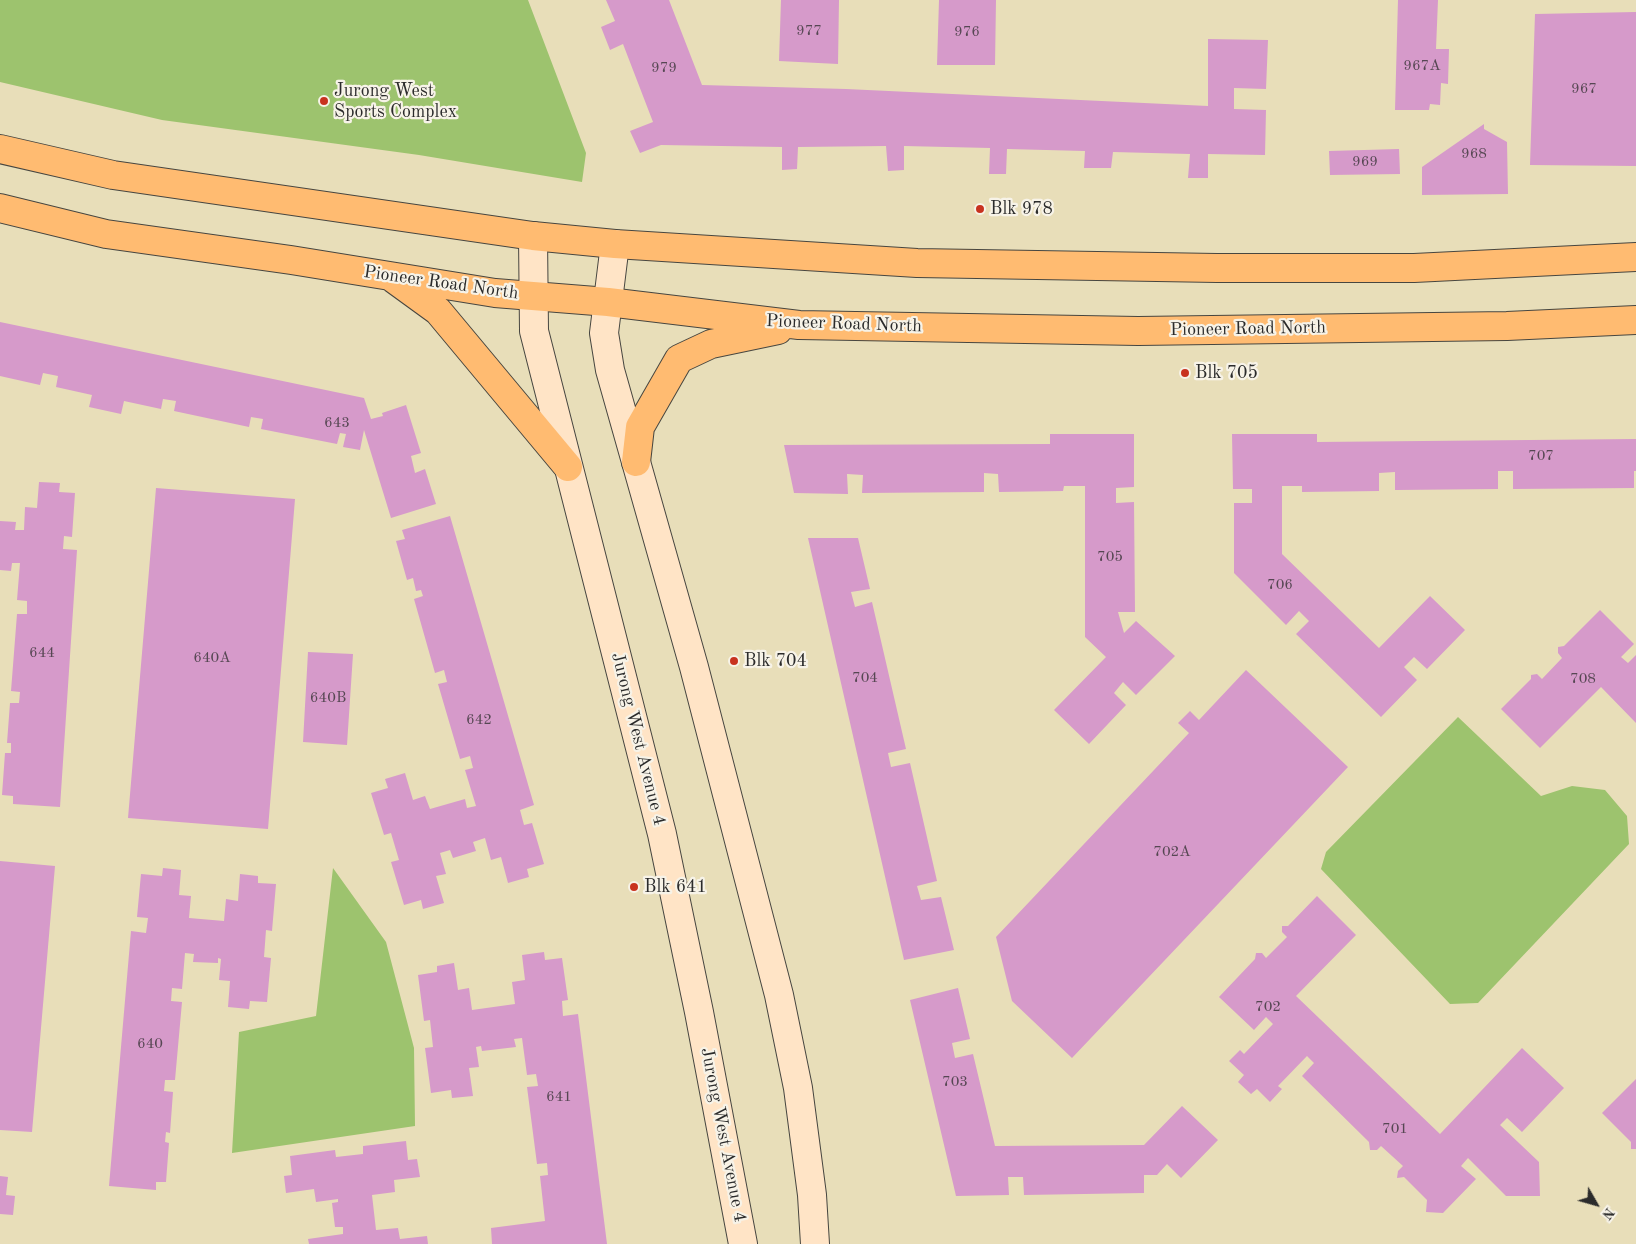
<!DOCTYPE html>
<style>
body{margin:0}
#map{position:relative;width:1636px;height:1244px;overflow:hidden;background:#e8deb9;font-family:"Old Standard TT",serif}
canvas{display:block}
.north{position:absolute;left:1571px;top:1179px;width:50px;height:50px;-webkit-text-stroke:4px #f7f3e8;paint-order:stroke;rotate:128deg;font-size:14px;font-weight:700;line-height:20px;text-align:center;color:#2b2b2b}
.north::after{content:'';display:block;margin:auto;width:18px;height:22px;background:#2b2b2b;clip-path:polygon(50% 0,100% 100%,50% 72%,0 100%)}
</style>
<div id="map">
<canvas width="1636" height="1244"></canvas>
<div class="north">N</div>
</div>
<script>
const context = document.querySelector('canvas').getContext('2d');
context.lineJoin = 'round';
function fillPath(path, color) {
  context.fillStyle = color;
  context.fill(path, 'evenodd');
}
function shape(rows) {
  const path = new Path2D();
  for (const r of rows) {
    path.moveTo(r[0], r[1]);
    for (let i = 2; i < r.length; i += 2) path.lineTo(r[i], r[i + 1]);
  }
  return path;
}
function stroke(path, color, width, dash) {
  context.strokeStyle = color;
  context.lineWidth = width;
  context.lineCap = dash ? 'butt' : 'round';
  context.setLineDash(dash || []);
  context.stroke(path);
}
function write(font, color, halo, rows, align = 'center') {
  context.font = font + ' "Old Standard TT",serif';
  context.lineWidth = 4.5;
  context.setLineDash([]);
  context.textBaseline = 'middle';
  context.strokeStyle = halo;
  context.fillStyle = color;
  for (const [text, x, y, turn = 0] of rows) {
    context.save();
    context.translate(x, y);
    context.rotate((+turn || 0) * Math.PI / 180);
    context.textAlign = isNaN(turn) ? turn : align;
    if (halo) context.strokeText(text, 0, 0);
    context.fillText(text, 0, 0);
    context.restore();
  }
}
fillPath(shape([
 [0,0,528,0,586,153,582,182,419,155,162,120,0,82],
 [1458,717,1541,796,1572,786,1605,790,1627,816,1629,844,1478,1003,1450,1004,1321,869,1326,852],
 [333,868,386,942,414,1048,415,1126,232,1153,239,1032,316,1016]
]), '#9dc36e');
fillPath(shape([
 [606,0,669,0,702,85,846,89,1208,106,1208,39,1268,40,1266,89,1234,88,1234,109,1266,110,1265,155,1208,154,1208,178,1188,178,1190,154,1113,152,1111,168,1084,168,1085,151,1007,149,1006,174,989,174,990,148,904,146,904,170,888,171,886,146,798,147,797,169,782,170,782,147,661,145,640,153,630,131,653,122,623,44,610,50,601,27,615,21],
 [781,0,839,0,838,64,779,61],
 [939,0,996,0,995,65,937,65],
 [1398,0,1438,0,1436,49,1449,49,1448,84,1441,83,1440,105,1430,104,1429,110,1395,110],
 [1636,12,1636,166,1530,165,1535,14],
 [1484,124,1484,129,1507,142,1508,194,1422,195,1422,167],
 [1399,149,1400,174,1330,175,1329,151],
 [0,322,364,398,371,419,383,416,382,413,406,405,421,453,411,456,415,473,425,469,436,504,391,518,364,430,360,450,343,447,346,434,340,433,337,444,261,429,263,419,251,417,249,427,174,411,176,401,163,399,161,409,124,401,121,414,89,407,92,395,56,387,58,376,43,373,40,385,0,376],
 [1050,434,1134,434,1134,487,1116,488,1116,503,1134,502,1135,612,1118,612,1124,633,1136,621,1175,656,1136,695,1123,682,1114,693,1126,705,1089,744,1054,710,1106,657,1085,637,1085,486,1064,486,1063,491,999,492,998,474,984,473,984,492,862,493,863,475,847,474,848,494,794,493,784,445,1050,444],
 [1232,434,1317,434,1317,442,1636,439,1636,471,1634,471,1634,488,1513,489,1513,471,1498,471,1498,489,1395,490,1395,472,1379,473,1379,491,1302,492,1302,486,1282,486,1282,554,1379,648,1430,596,1465,630,1427,669,1414,657,1404,667,1417,680,1381,717,1296,634,1309,621,1299,611,1286,625,1234,573,1234,503,1252,503,1252,489,1233,489],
 [39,482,60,483,59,492,75,493,72,537,64,536,63,549,77,550,60,807,13,804,13,796,2,795,5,753,11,753,11,743,7,743,10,703,19,703,20,692,11,691,17,614,27,614,27,601,17,600,20,563,12,563,11,571,0,570,0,521,16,522,15,530,24,530,25,507,37,508],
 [156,488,295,499,268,829,128,818],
 [450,516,534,805,520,810,524,825,532,823,544,864,527,869,529,877,508,883,501,857,491,860,485,838,473,842,476,851,453,858,450,850,440,853,446,874,436,876,444,903,423,909,421,900,404,905,391,862,399,860,391,833,384,835,371,793,388,788,385,779,405,773,413,800,425,796,430,809,465,799,467,808,476,806,465,770,473,768,470,756,460,759,438,684,447,682,444,670,435,673,414,599,423,596,421,590,416,591,413,578,407,580,396,541,405,539,402,530],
 [808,538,858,538,870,589,851,592,855,607,872,602,906,749,888,753,891,767,910,763,937,881,917,886,921,900,941,897,954,950,904,960],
 [1600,610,1634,644,1621,657,1628,663,1636,655,1636,723,1601,687,1540,748,1501,709,1531,679,1531,675,1537,674,1542,679,1562,658,1558,653,1558,647,1564,646],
 [308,652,353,654,347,745,303,742],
 [1246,670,1348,767,1072,1058,1012,1001,996,937,1189,733,1178,723,1190,711,1199,720],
 [0,861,55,866,32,1132,0,1130],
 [163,868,181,870,179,895,191,896,189,918,224,921,226,899,238,901,240,874,258,876,258,883,276,884,272,931,266,930,264,957,271,958,267,1002,250,1001,249,1009,228,1007,230,981,219,980,221,959,218,958,218,963,193,962,194,954,185,953,182,989,172,988,171,1001,182,1002,175,1080,165,1080,164,1091,173,1092,170,1133,166,1132,165,1142,169,1143,166,1182,156,1182,156,1190,109,1186,131,931,146,933,148,918,137,917,141,874,162,876],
 [1317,896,1356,935,1296,996,1440,1134,1522,1048,1564,1088,1522,1132,1507,1118,1500,1125,1539,1162,1540,1196,1506,1196,1468,1158,1461,1166,1476,1179,1443,1213,1426,1212,1427,1200,1404,1177,1397,1178,1398,1171,1403,1166,1381,1146,1377,1150,1370,1150,1369,1142,1302,1076,1314,1063,1307,1056,1278,1086,1282,1089,1270,1102,1257,1089,1251,1094,1238,1082,1244,1075,1229,1061,1240,1050,1244,1054,1273,1024,1266,1017,1254,1030,1219,997,1255,959,1256,953,1262,953,1266,958,1287,937,1282,932,1282,926,1288,926],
 [544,952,545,960,562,958,568,1000,562,1001,563,1016,578,1014,607,1244,492,1244,491,1228,545,1221,540,1176,548,1175,547,1163,537,1164,527,1087,538,1086,536,1074,527,1075,522,1038,514,1039,516,1047,482,1051,481,1046,476,1047,479,1067,469,1068,473,1096,452,1098,451,1090,431,1093,425,1048,433,1047,430,1020,424,1021,418,975,437,972,437,966,454,963,458,990,469,988,472,1010,515,1004,512,982,525,980,522,955],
 [958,988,970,1039,952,1043,955,1058,973,1054,995,1146,1144,1145,1182,1106,1218,1140,1181,1178,1167,1164,1157,1175,1144,1175,1144,1193,1024,1195,1023,1177,1008,1177,1009,1195,956,1196,910,1000],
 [1636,1079,1636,1149,1631,1149,1631,1142,1602,1113],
 [406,1141,408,1160,417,1159,420,1177,394,1180,395,1192,372,1195,376,1230,398,1228,400,1239,427,1236,428,1244,309,1244,308,1239,343,1234,343,1227,335,1227,332,1203,338,1202,338,1199,316,1202,314,1189,286,1193,284,1176,292,1175,290,1156,335,1150,336,1157,363,1154,363,1146],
 [0,1176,8,1177,6,1195,15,1196,13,1215,0,1214]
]), '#d69aca');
const secondary = shape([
 [533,236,534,331,662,834,699,1012,743,1244],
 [615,244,604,333,610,370,694,667,779,995,798,1088,812,1195,815,1244]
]);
const primary = shape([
 [0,149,113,175,533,236,615,244,917,263,1217,268,1414,268,1636,257],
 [0,208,106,234,291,260,495,293,608,302,799,325,1138,331,1507,326,1636,320],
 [394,279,438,311,568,467],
 [636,462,640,427,679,359,711,344,778,330]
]);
stroke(secondary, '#474640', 30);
stroke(primary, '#474640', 30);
stroke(secondary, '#ffe4c6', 28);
stroke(primary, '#ffbb71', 28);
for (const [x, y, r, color] of [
 [324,101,5,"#c8321e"],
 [980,209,5,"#c8321e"],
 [1185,373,5,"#c8321e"],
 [734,661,5,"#c8321e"],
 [634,887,5,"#c8321e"]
]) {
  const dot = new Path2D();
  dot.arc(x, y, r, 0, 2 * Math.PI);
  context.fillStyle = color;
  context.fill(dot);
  stroke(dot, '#f7f3e8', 2);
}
write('15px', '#564753', null, [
 ["977",809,31],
 ["976",967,32],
 ["967A",1422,66],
 ["979",664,68],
 ["967",1584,89],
 ["968",1474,154],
 ["969",1365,162],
 ["643",337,423],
 ["707",1541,456],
 ["705",1110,557],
 ["706",1280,585],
 ["644",42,653],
 ["640A",212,658],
 ["704",865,678],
 ["708",1583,679],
 ["640B",328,698],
 ["642",479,720],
 ["702A",1172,852],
 ["702",1268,1007],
 ["640",150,1044],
 ["703",955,1082],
 ["641",559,1097],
 ["701",1395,1129]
]);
write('18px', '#2b2b2b', '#f7f3e8', [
 ["Jurong West",334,91],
 ["Sports Complex",334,112],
 ["Blk 978",990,209],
 ["Blk 705",1195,373],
 ["Blk 704",744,661],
 ["Blk 641",644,887]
], 'left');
write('18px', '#2b2b2b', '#f7f3e8', [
 ["Pioneer Road North",441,283,8],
 ["Pioneer Road North",844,324,2],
 ["Pioneer Road North",1248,329,-1],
 ["Jurong West Avenue 4",638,739,76],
 ["Jurong West Avenue 4",723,1135,79]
]);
</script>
